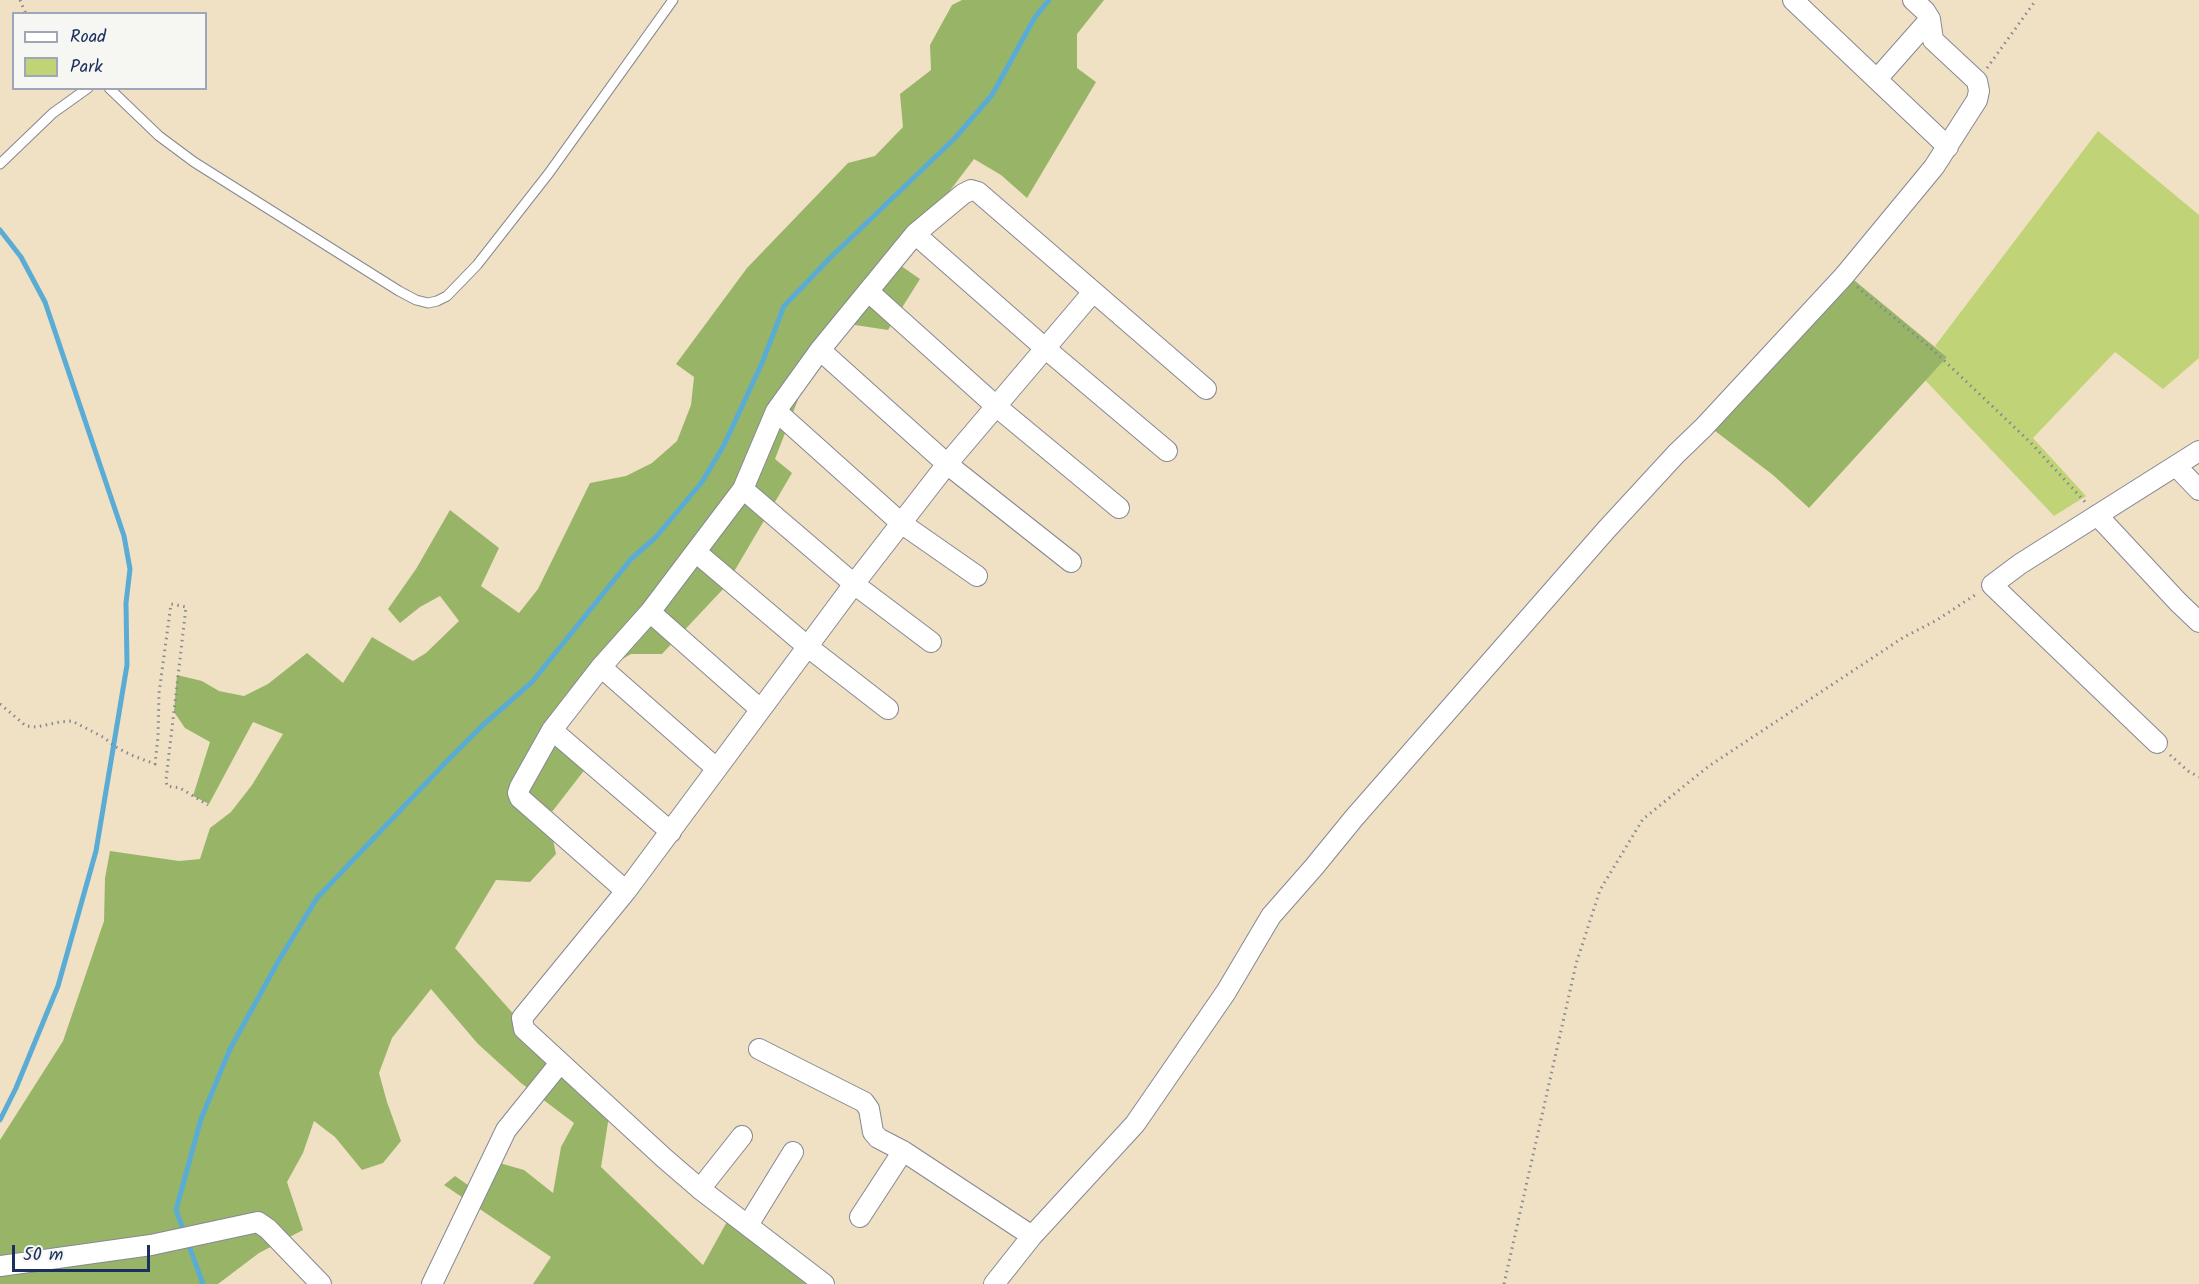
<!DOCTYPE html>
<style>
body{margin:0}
#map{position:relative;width:2199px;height:1284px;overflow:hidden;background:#f0e1c5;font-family:Kalam,sans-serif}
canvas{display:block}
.legend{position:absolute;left:12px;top:12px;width:195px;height:78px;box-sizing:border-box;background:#f6f6f2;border:2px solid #9ea6b7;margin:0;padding:8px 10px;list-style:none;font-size:18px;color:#1b2f5e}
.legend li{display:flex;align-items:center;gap:12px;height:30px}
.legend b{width:30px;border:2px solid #9ea6b7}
.scale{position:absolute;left:12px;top:1245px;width:138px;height:27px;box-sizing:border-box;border:3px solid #1b2f5e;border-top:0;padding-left:8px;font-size:18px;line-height:21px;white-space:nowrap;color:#1b2f5e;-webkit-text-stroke:4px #f6f6f2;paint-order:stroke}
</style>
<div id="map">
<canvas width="2199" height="1284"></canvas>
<ul class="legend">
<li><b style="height:8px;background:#fff"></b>Road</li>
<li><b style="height:16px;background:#c0d376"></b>Park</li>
</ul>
<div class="scale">50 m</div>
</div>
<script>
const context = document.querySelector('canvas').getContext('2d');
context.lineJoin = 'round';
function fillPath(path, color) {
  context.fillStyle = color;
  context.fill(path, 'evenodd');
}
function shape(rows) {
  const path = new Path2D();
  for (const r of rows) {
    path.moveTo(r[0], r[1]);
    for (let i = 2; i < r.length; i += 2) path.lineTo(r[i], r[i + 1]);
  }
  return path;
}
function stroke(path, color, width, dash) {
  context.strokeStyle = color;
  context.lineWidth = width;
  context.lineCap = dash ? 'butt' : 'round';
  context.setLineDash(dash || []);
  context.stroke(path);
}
fillPath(shape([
 [2098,131,2199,215,2199,358,2163,389,2115,352,2033,438,2086,496,2054,516,1925,380,1947,357,1935,346]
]), '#c0d376');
fillPath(shape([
 [962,0,1104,0,1077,34,1077,68,1096,82,1027,198,1001,175,974,159,920,230,894,261,920,279,888,330,835,322,806,379,775,459,792,473,725,587,662,654,631,654,593,676,564,725,586,768,548,817,556,854,530,882,496,880,455,948,588,1098,609,1116,601,1167,703,1265,734,1209,810,1284,533,1284,551,1257,444,1185,455,1176,478,1192,496,1162,524,1170,553,1193,561,1147,574,1123,521,1083,478,1044,431,989,392,1038,379,1073,387,1102,401,1141,383,1163,362,1170,335,1137,314,1121,303,1153,287,1182,303,1230,259,1253,218,1284,0,1284,0,1140,63,1041,104,921,105,878,110,851,179,861,200,859,210,828,231,812,252,785,283,734,253,722,209,804,193,796,210,742,185,728,174,712,177,675,202,681,219,691,244,696,268,684,307,653,343,683,372,637,413,661,426,653,459,621,440,596,420,607,400,623,388,609,416,569,450,510,499,548,481,586,519,613,538,589,590,483,626,476,652,463,677,441,691,405,694,377,676,364,747,268,848,163,875,156,903,127,900,94,931,70,930,45,952,5],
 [1843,271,1947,357,1809,508,1773,475,1698,418]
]), '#98b567');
stroke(shape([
 [0,230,21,257,45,302,124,536,130,569,126,603,127,665,96,851,58,986,16,1088,0,1120],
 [203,1284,176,1210,201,1119,230,1049,279,960,317,898,447,761,482,726,532,682,631,559,656,537,702,482,724,445,762,363,784,306,829,259,955,138,992,95,1035,17,1049,0]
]), '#5aacd5', 5);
const lane = shape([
 [109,88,159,136,194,162,399,291,416,300,428,303,437,301,447,296,477,265,549,173,673,0],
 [0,164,53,113,88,88]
]);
const street = shape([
 [1793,0,1948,147],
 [1877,79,1930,19],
 [915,234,1046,349,1167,451],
 [869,292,997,407,1119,508],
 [820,350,947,464,1071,562],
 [776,411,901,523,977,576],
 [2176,466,2199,490],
 [743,489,854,584,931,642],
 [2097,515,2178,602,2199,622],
 [697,553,808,647,888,709],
 [650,612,760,709],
 [601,667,716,768],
 [552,730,671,832],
 [2157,743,1992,585,2020,564,2199,451],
 [626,891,520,798,518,793,520,787,552,730,601,667,650,612,743,489,776,411,820,350,915,234,963,194,971,190,978,192,1206,389],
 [759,1049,864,1102,869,1109,873,1132,878,1138,903,1151],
 [700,1189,742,1136],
 [860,1217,903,1151,1032,1236],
 [748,1225,793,1152],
 [0,1266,151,1245,258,1222,268,1229,321,1284],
 [432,1284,506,1130,560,1063],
 [824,1284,700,1189,664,1158,524,1029,522,1018,626,891,854,584,947,464,1093,292],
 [994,1284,1032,1236,1135,1124,1226,992,1271,916,1314,867,1354,818,1606,530,1676,454,1704,427,1844,276,1934,167,1977,100,1979,91,1977,81,1933,40,1930,19,1925,11,1913,0]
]);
stroke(lane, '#868892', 11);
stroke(street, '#868892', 22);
stroke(shape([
 [20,0,26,14],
 [1987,68,2036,0],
 [1857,287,1933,350,2030,442,2086,503],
 [0,704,26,726,36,727,60,722,72,721,103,737,116,747,131,755,155,764,158,737,159,693,171,604,186,607,166,780,167,786,180,788,208,805],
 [2170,755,2188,771,2199,777],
 [1504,1284,1576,964,1600,890,1643,819,1709,766,1904,637,1937,620,1978,593]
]), '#868892', 3, [1.5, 4.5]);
stroke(lane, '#fff', 9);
stroke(street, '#fff', 20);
</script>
